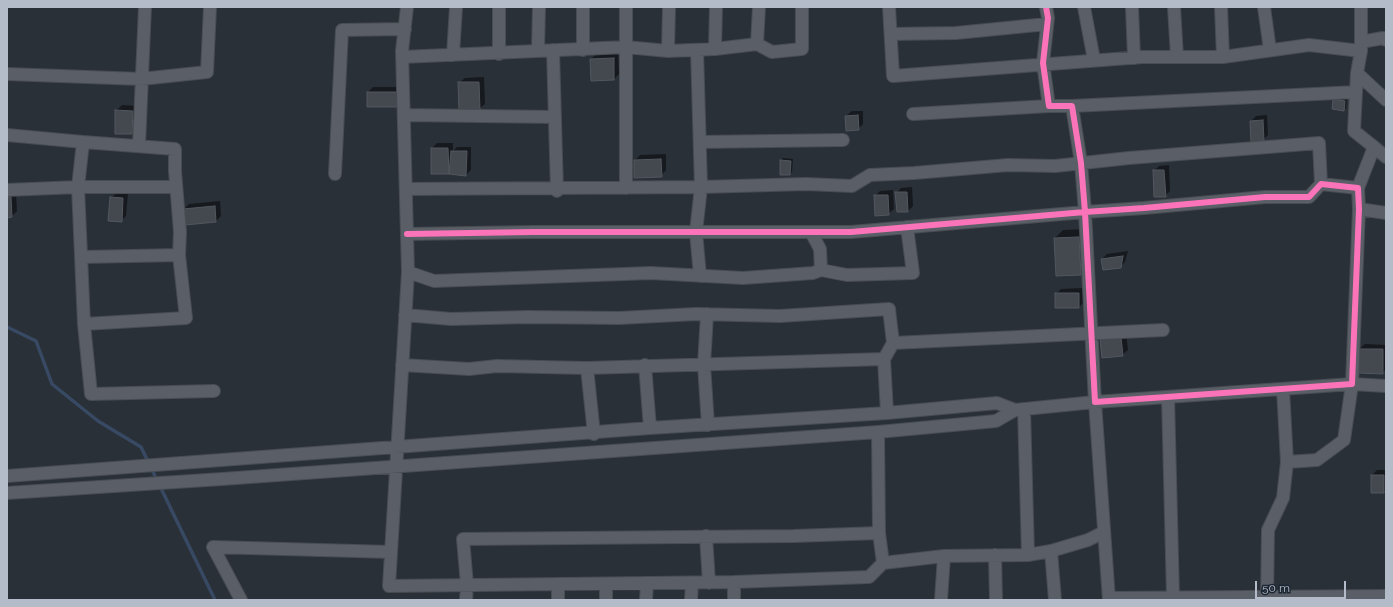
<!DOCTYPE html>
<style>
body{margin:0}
#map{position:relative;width:1393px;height:607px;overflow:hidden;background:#2a3038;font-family:Raleway,sans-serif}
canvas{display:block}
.frame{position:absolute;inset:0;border:8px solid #b4bcc9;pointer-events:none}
.scale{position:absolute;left:1255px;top:581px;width:91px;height:18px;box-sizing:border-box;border:2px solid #b4bcc9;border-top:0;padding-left:5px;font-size:12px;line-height:14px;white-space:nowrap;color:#b4bcc9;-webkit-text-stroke:3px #1d2633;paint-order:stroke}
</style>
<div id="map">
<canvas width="1393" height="607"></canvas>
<div class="frame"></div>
<div class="scale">50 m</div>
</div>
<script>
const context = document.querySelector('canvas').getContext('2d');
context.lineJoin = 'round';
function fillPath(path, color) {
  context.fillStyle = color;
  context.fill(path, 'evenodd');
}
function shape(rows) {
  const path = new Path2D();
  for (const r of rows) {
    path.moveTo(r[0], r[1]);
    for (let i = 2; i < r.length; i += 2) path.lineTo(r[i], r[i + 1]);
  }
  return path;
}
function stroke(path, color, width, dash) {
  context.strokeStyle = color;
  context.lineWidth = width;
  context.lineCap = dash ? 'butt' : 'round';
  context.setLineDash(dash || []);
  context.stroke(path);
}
fillPath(shape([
 [618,53,619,74,614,79,591,59,596,54],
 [484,77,485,104,479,109,459,83,465,78],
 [373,87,403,87,403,101,368,92],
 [1336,97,1347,99,1346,108,1344,110,1334,99],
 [122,105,137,106,136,128,131,133,116,111],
 [852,111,863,111,863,124,858,129,846,116],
 [1267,115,1268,135,1263,140,1252,141,1251,121,1256,116],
 [437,143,453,143,453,151,457,147,471,147,471,170,466,175,432,173,432,148],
 [666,154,666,170,661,176,635,160,640,155],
 [783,158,793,159,792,172,790,174,781,161],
 [1169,165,1170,191,1165,196,1154,171,1159,166],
 [912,187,913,206,908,211,896,193,901,188],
 [893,190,894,209,888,214,875,196,880,191],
 [16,192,17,211,12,216,7,217,7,193],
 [116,193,128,193,126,216,121,221,111,198],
 [220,201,221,216,216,221,186,224,184,209,189,204],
 [1087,229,1088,266,1081,274,1057,275,1055,238,1063,230],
 [1128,251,1125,262,1120,267,1102,259,1107,254],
 [1084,288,1084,302,1079,307,1056,294,1061,289],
 [1126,332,1128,350,1122,355,1103,357],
 [1365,344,1386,345,1386,369,1382,373,1359,349],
 [1377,470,1386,470,1386,490,1383,492,1372,475]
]), '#0007');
stroke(shape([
 [7,327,36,341,52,384,98,421,141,447,215,600]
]), '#384963', 3.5);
const building = shape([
 [614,58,614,80,591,81,590,59,614,58],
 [458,82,479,82,480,110,459,110,458,82],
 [367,92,399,92,398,107,367,107,367,92],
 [1333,99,1345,101,1344,111,1332,109,1333,99],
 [115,110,133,111,132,134,115,134,115,110],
 [858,115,859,130,846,131,845,116,858,115],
 [1263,120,1264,141,1251,142,1250,121,1263,120],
 [431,148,448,148,449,174,431,174,431,148],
 [451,151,467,151,466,176,449,174,451,151],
 [661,159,662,177,634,178,634,160,661,159],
 [780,160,791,161,790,175,780,175,780,160],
 [1153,170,1164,170,1166,197,1154,197,1153,170],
 [895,192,907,192,908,212,897,212,895,192],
 [874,195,888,195,889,215,875,216,874,195],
 [7,197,11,197,12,217,7,218,7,197],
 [110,197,123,198,122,222,108,221,110,197],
 [215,206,216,222,185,225,183,209,215,206],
 [1079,237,1081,275,1056,276,1054,238,1079,237],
 [1123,256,1121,268,1103,270,1101,259,1123,256],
 [1055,293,1079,293,1079,308,1055,308,1055,293],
 [1121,337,1123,356,1102,358,1100,339,1121,337],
 [1358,349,1383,349,1383,374,1358,373,1358,349],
 [1371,475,1384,475,1384,493,1371,493,1371,475]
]);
fillPath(building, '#444950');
stroke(building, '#52575f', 1);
const street = shape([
 [407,7,402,51,408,272,389,586,734,582,869,577,883,563,944,556,1028,555,1051,551,1088,540,1104,532],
 [889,7,893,76,1142,57,1223,57,1309,45,1361,51,1357,73,1356,92],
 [1084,7,1094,60],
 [1132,7,1134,58],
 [1174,7,1177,57],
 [1221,7,1223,57],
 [1264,7,1270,50],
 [891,34,956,33,1047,24],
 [1361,42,1383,38,1386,40],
 [757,44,772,52,802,49,802,7],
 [715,49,716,7],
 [538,50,539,7],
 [553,50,557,191],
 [583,50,583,7],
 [697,50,701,187,696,232,700,276],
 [668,51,669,7],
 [1361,51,1361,7],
 [499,54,499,7],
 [453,55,456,7],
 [402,57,626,47,668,51,715,49,757,44,759,7],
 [1357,73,1386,100],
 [7,74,141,79,207,72,210,7],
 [1072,106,1356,92,1354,131,1374,147,1358,188],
 [913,114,1049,106],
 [404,115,555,117],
 [7,135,83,142,78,187,84,324,91,394,214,391],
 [83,142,175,149,175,171,180,232,179,255,186,318,84,324],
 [700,142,843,140],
 [139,145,145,7],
 [1374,147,1386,157],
 [335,174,342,30,405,29],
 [626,188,626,7],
 [406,189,701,187,806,184,852,186,870,175,914,173,1008,165,1055,166,1129,158,1319,143,1321,184],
 [7,190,78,187,176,187],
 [1359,209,1386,213],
 [407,234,533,232,851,232,1085,212,1144,208,1265,197,1309,197,1321,184,1358,188,1359,209,1352,384,1095,402,1085,212,1081,163,1072,106,1049,106,1043,63,1048,18,1046,7],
 [82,257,179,255],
 [821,270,847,275,913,273,907,227],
 [408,272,434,281,651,273,743,278,813,273,821,270,820,249,811,232],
 [707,314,704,365,708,425],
 [405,315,451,319,527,317,619,318,696,314,780,316,889,309,893,343,884,359,887,413],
 [893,343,1163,330],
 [402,365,469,369,497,366,587,368,884,359],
 [645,365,650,428],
 [587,368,594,434],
 [1283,389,1287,462,1317,460,1344,440,1352,384,1386,386],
 [1168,397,1173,597],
 [1024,409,1028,555],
 [878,432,879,533,883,563],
 [7,476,650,428,887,413,997,403,1015,410],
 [7,493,222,479,878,432,996,421,1015,410,1095,402,1109,600],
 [706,536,709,583],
 [1051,551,1055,600],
 [995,555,996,600],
 [558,584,558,600],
 [606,584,606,600],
 [1109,598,1386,596],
 [241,600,213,547,391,552],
 [466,600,467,585,463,539,794,536,879,533],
 [646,600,647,583],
 [691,600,692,583],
 [734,600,734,582],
 [941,600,944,556],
 [1267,600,1268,530,1283,498,1287,462]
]);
stroke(street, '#484c53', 14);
stroke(street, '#5a5e66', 12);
stroke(shape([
 [407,234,533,232,851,232,1085,212,1144,208,1265,197,1309,197,1321,184,1358,188,1359,209,1352,384,1095,402,1085,212,1081,163,1072,106,1049,106,1043,63,1048,18,1046,7]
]), '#fb73b8', 6);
</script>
